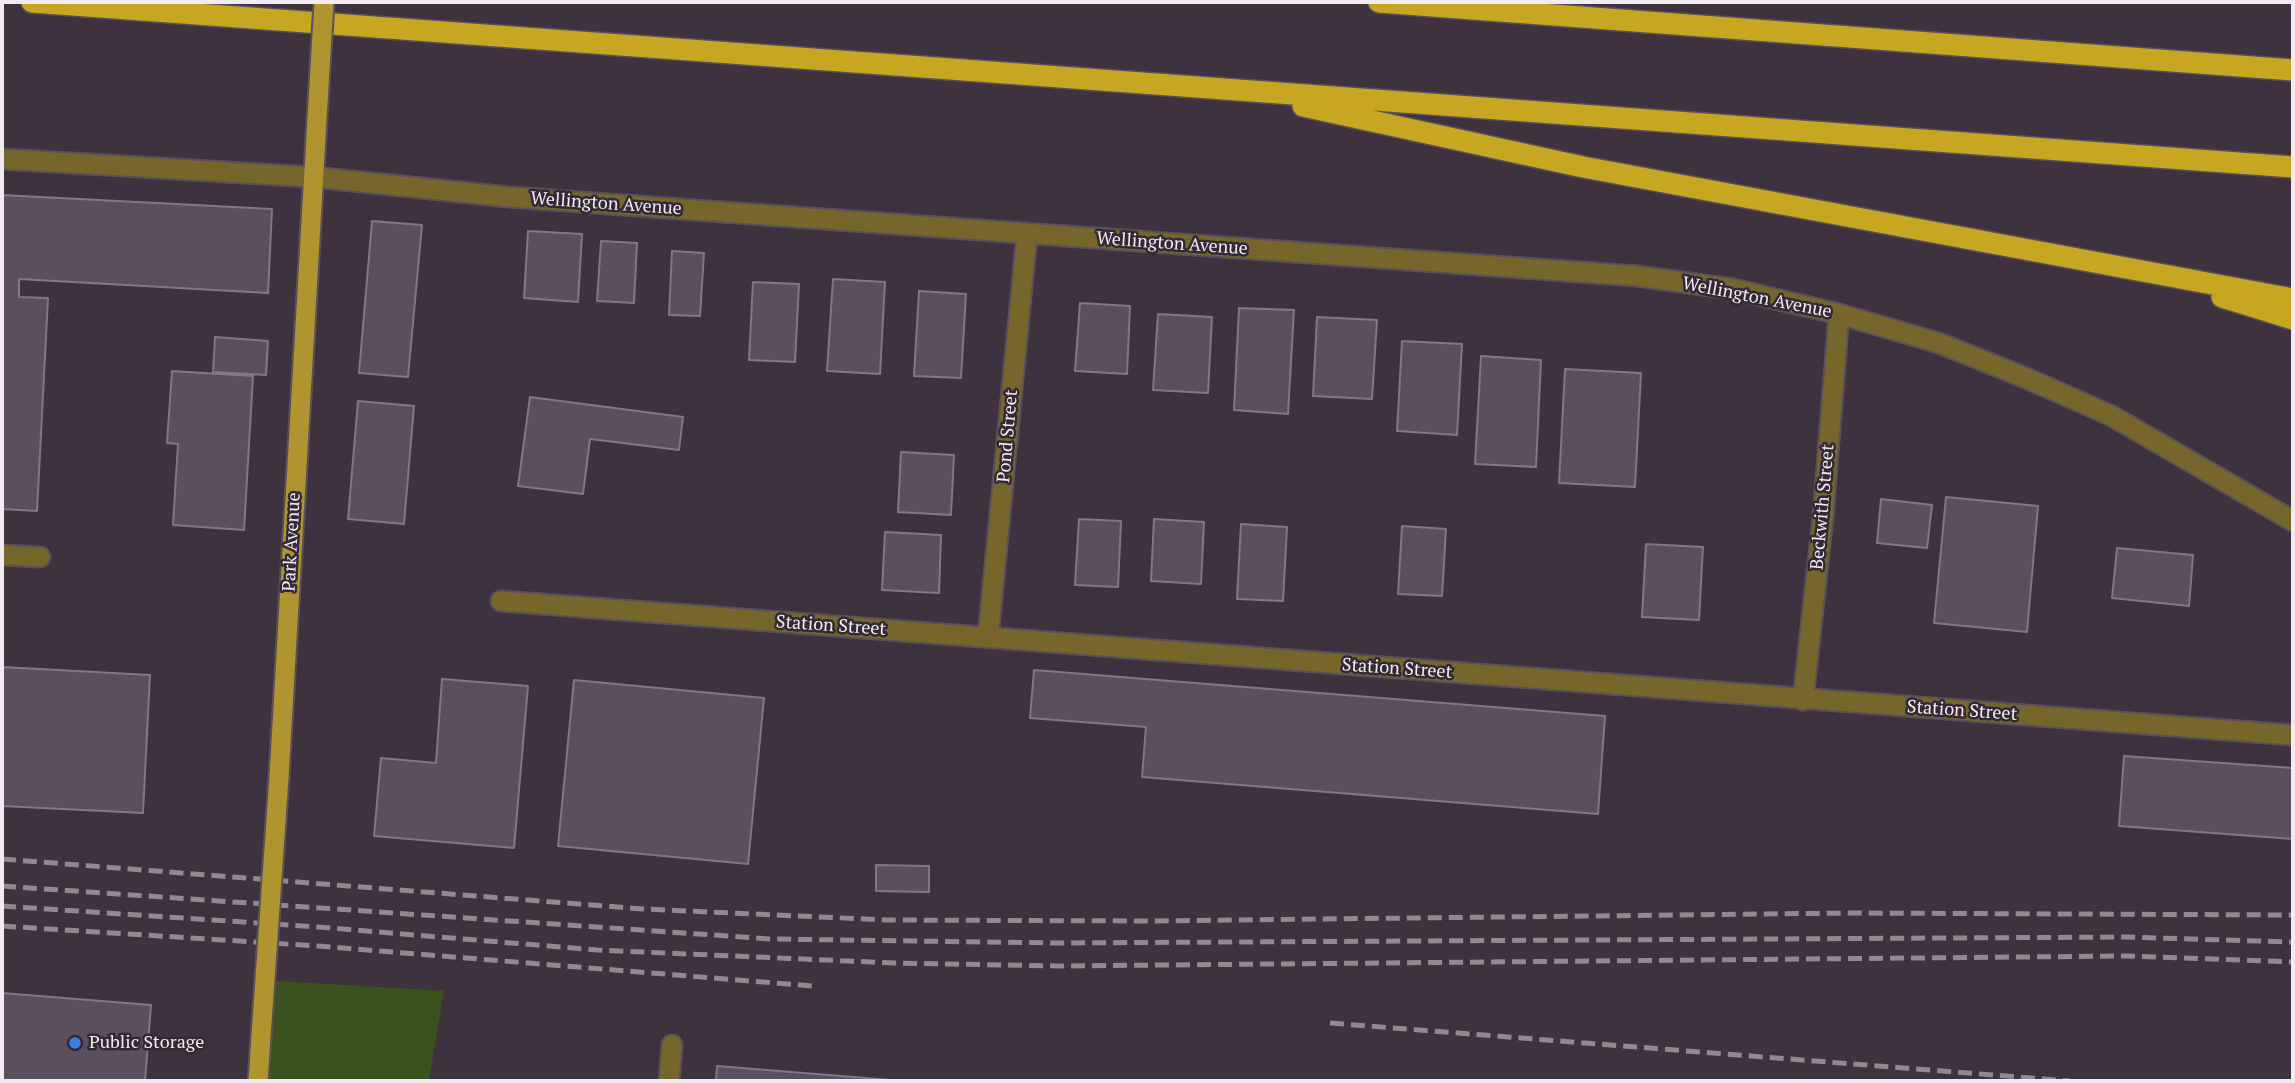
<!DOCTYPE html>
<style>
body{margin:0}
#map{position:relative;width:2295px;height:1083px;overflow:hidden;background:#3d323d;font-family:"PT Serif",serif}
canvas{display:block}
.frame{position:absolute;inset:0;border:4px solid #f2ebf2;pointer-events:none}
</style>
<div id="map">
<canvas width="2295" height="1083"></canvas>
<div class="frame"></div>
</div>
<script>
const context = document.querySelector('canvas').getContext('2d');
context.lineJoin = 'round';
function fillPath(path, color) {
  context.fillStyle = color;
  context.fill(path, 'evenodd');
}
function shape(rows) {
  const path = new Path2D();
  for (const r of rows) {
    path.moveTo(r[0], r[1]);
    for (let i = 2; i < r.length; i += 2) path.lineTo(r[i], r[i + 1]);
  }
  return path;
}
function stroke(path, color, width, dash) {
  context.strokeStyle = color;
  context.lineWidth = width;
  context.lineCap = dash ? 'butt' : 'round';
  context.setLineDash(dash || []);
  context.stroke(path);
}
function write(font, color, halo, rows, align = 'center') {
  context.font = font + ' "PT Serif",serif';
  context.lineWidth = 5;
  context.setLineDash([]);
  context.textBaseline = 'middle';
  context.strokeStyle = halo;
  context.fillStyle = color;
  for (const [text, x, y, turn = 0] of rows) {
    context.save();
    context.translate(x, y);
    context.rotate((+turn || 0) * Math.PI / 180);
    context.textAlign = isNaN(turn) ? turn : align;
    if (halo) context.strokeText(text, 0, 0);
    context.fillText(text, 0, 0);
    context.restore();
  }
}
fillPath(shape([
 [262,980,444,991,429,1081,252,1081]
]), '#3b511e');
const building = shape([
 [2,195,272,209,268,293,19,279,19,297,48,298,37,511,2,509,2,195],
 [372,221,422,225,408,377,359,373,372,221],
 [528,231,582,234,578,302,524,298,528,231],
 [601,241,637,243,634,303,597,301,601,241],
 [672,251,704,253,700,316,669,315,672,251],
 [833,279,885,282,880,374,827,371,833,279],
 [753,282,799,284,795,362,749,360,753,282],
 [919,291,966,294,961,378,914,376,919,291],
 [1080,303,1130,306,1127,374,1075,371,1080,303],
 [1239,308,1294,310,1288,414,1234,410,1239,308],
 [1158,314,1212,317,1208,393,1153,390,1158,314],
 [1317,317,1377,320,1372,399,1313,396,1317,317],
 [215,337,268,341,266,375,213,372,215,337],
 [1402,341,1462,344,1457,435,1397,431,1402,341],
 [1481,356,1541,360,1536,467,1475,464,1481,356],
 [1565,369,1641,373,1635,487,1559,483,1565,369],
 [172,371,253,376,244,530,173,525,178,444,167,443,172,371],
 [530,397,683,417,679,450,590,439,583,494,518,486,530,397],
 [358,401,414,406,404,524,348,519,358,401],
 [901,452,954,455,951,515,898,512,901,452],
 [1946,497,2038,506,2027,632,1934,623,1946,497],
 [1881,499,1932,505,1927,548,1877,543,1881,499],
 [1079,519,1121,521,1118,587,1075,585,1079,519],
 [1154,519,1204,522,1201,584,1151,581,1154,519],
 [1241,524,1287,527,1283,601,1237,599,1241,524],
 [1402,526,1446,529,1442,596,1398,594,1402,526],
 [885,532,941,535,939,593,882,590,885,532],
 [1646,544,1703,547,1699,620,1642,617,1646,544],
 [2117,548,2193,555,2189,606,2112,598,2117,548],
 [2,667,150,675,143,813,2,806,2,667],
 [1034,670,1605,716,1598,814,1142,777,1146,727,1030,718,1034,670],
 [442,679,528,686,514,848,374,836,381,758,436,763,442,679],
 [574,680,764,698,748,864,558,846,574,680],
 [2124,756,2293,768,2293,839,2119,826,2124,756],
 [876,865,929,866,929,892,876,891,876,865],
 [2,993,151,1005,145,1081,2,1081,2,993],
 [717,1066,742,1068,903,1081,716,1081,717,1066]
]);
fillPath(building, '#594f5d');
stroke(building, '#827786', 2);
const minor = shape([
 [2,159,313,177],
 [2,555,40,557],
 [501,601,2293,735],
 [988,638,1027,234],
 [1803,700,1823,517,1839,314],
 [669,1081,672,1045]
]);
const tertiary = shape([
 [313,177,509,197,1637,276,1733,289,1839,314,1939,343,2026,378,2112,416,2293,521]
]);
const primary = shape([
 [279,777,317,119],
 [258,1081,261,1037]
]);
const motorway = shape([
 [32,2,2293,167],
 [1379,2,2293,70],
 [1303,106,1583,167,2293,299],
 [2222,297,2293,319]
]);
stroke(minor, '#5a505a', 23);
stroke(tertiary, '#5a505a', 23);
stroke(primary, '#5a505a', 23);
stroke(motorway, '#5a505a', 24);
stroke(minor, '#76662c', 19);
stroke(tertiary, '#76662c', 19);
stroke(primary, '#af942f', 19);
stroke(motorway, '#c7a621', 21);
stroke(shape([
 [2,859,643,909,887,920,1147,921,1853,913,2293,915],
 [2,886,771,939,1057,943,2125,937,2293,942],
 [2,906,318,927,597,950,894,963,1059,966,2127,956,2293,962],
 [2,926,318,946,812,986],
 [1330,1023,2070,1081]
]), '#918891', 5, [14, 7]);
const primaryBridge = shape([
 [317,119,324,2],
 [261,1037,279,777]
]);
stroke(primaryBridge, '#5a505a', 23, []);
stroke(primaryBridge, '#af942f', 19);
for (const [x, y, r, color] of [
 [75,1043,7,"#3f7fe0"]
]) {
  const dot = new Path2D();
  dot.arc(x, y, r, 0, 2 * Math.PI);
  context.fillStyle = color;
  context.fill(dot);
  stroke(dot, '#332833', 2.5);
}
write('18px', '#f2ebf2', '#332833', [
 ["Wellington Avenue",606,204,4],
 ["Wellington Avenue",1172,244,4],
 ["Wellington Avenue",1757,298,11],
 ["Pond Street",1008,436,-85],
 ["Beckwith Street",1823,507,-85],
 ["Park Avenue",292,542,-87],
 ["Station Street",831,626,4],
 ["Station Street",1397,669,4],
 ["Station Street",1962,711,4]
]);
write('18px', '#f2ebf2', '#332833', [
 ["Public Storage",89,1043]
], 'left');
</script>
